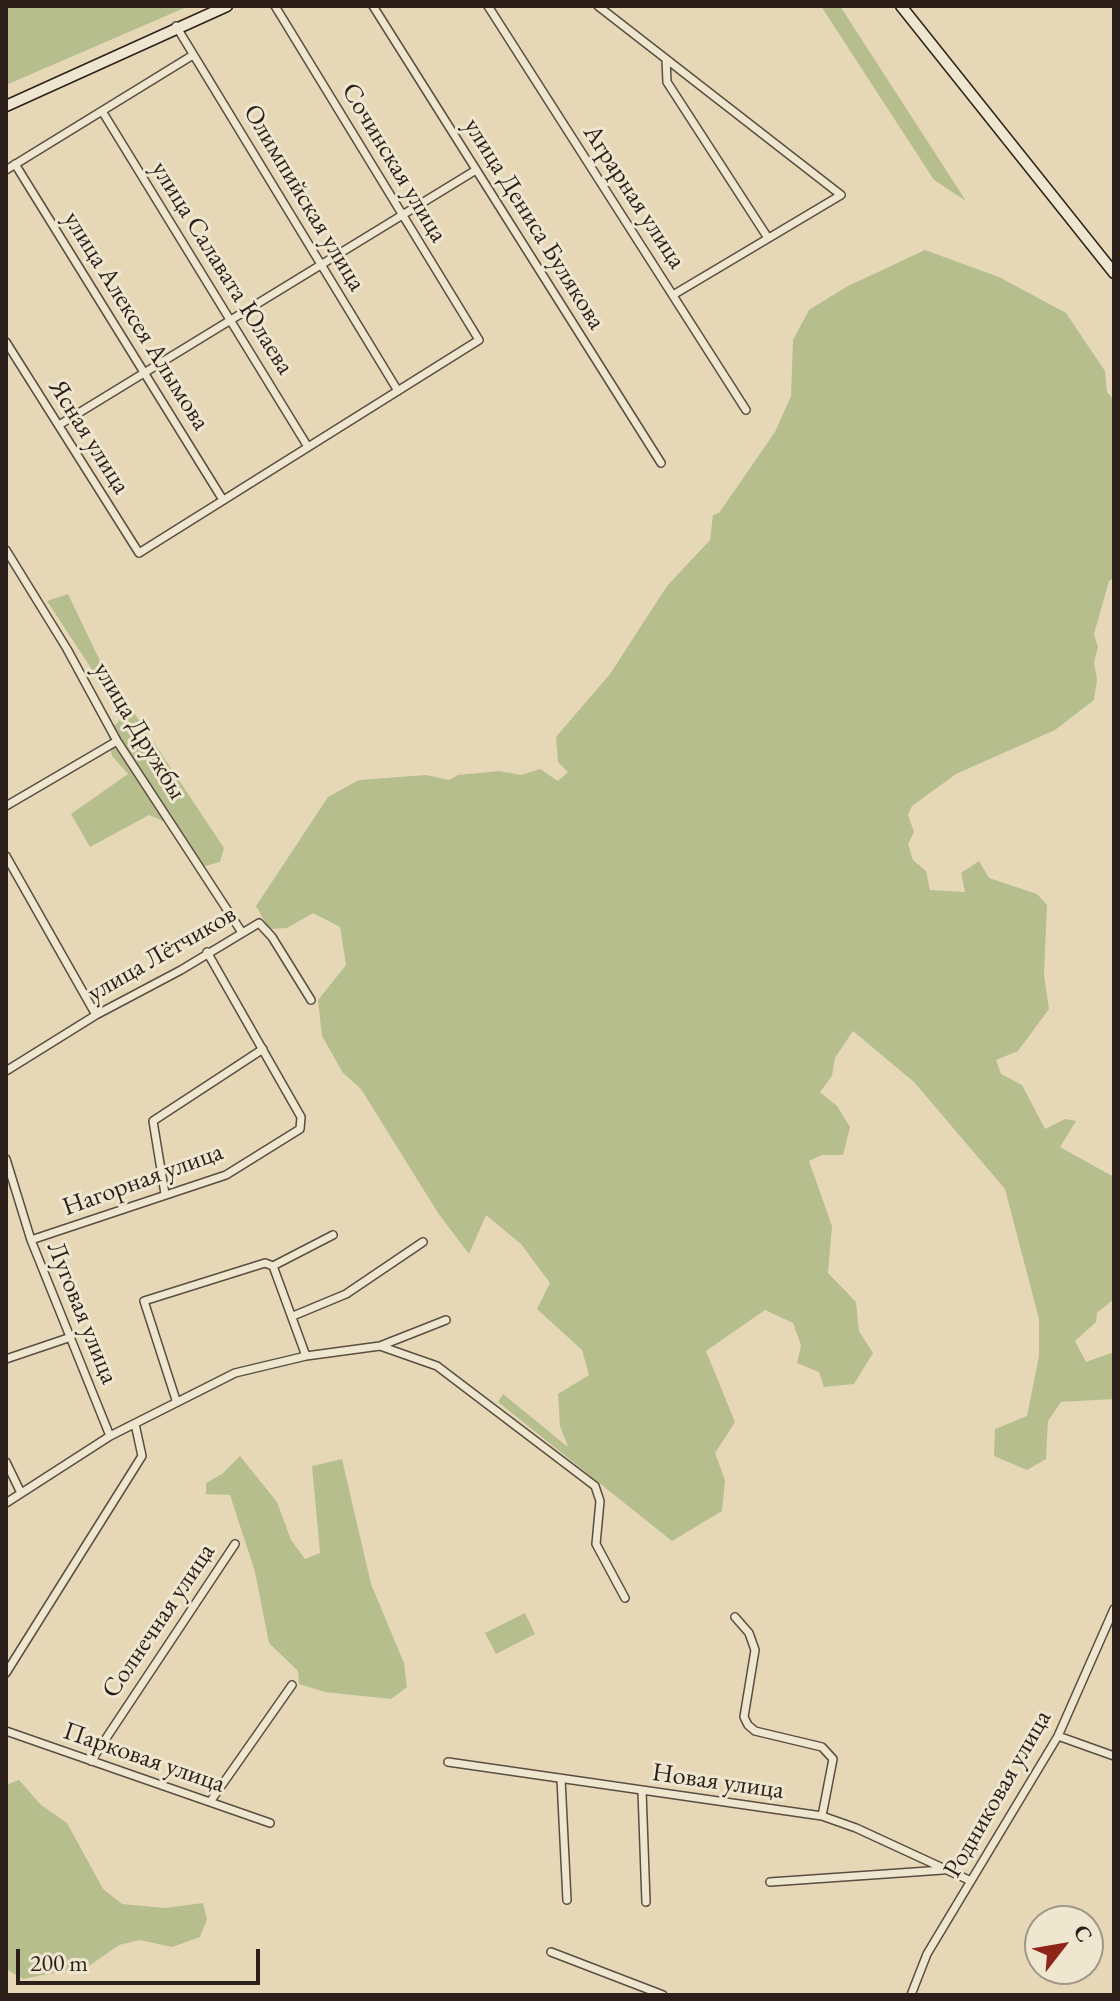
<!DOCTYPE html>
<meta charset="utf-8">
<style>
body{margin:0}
#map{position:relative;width:1120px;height:2001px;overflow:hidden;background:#e6d8b7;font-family:"EB Garamond",serif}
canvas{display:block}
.frame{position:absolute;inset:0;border:8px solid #2c1f1a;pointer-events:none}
.north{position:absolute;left:1024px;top:1905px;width:80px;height:80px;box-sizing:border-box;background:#efe6d0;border:2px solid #a19687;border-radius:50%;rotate:59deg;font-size:22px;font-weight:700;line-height:32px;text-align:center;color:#2c1f1a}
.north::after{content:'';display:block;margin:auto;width:28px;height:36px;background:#8f2418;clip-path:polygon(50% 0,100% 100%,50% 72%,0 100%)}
.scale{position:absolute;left:16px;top:1949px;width:244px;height:36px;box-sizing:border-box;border:4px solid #2c1f1a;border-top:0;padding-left:10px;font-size:24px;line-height:28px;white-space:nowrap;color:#2c1f1a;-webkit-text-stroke:6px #efe6d0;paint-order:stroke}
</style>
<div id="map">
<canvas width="1120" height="2001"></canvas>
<div class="frame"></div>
<div class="north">С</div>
<div class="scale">200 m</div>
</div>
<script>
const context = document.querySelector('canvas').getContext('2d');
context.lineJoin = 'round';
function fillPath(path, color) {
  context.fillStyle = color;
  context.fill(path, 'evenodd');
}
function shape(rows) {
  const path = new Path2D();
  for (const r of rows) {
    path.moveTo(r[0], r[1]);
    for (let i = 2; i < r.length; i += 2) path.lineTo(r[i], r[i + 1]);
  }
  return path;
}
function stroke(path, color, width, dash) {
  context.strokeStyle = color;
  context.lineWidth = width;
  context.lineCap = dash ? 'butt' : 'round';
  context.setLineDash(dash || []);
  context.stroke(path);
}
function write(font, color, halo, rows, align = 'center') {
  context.font = font + ' "EB Garamond",serif';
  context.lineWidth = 6;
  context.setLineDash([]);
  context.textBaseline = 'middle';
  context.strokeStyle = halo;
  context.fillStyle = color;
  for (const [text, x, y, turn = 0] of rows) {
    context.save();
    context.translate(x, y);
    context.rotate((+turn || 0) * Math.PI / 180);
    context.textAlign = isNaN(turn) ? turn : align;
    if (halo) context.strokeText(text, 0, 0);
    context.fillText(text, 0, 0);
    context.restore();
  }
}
fillPath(shape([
 [6,6,189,6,6,85],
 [821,6,840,6,966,201,934,180],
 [925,250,999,277,1066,313,1105,371,1107,392,1114,400,1114,578,1109,581,1094,634,1098,647,1094,662,1097,680,1094,700,1055,730,956,774,912,806,908,815,914,832,908,844,913,860,926,871,930,890,965,892,961,873,979,861,989,878,1037,894,1047,905,1044,975,1049,1009,1018,1051,996,1060,1001,1074,1022,1085,1045,1129,1065,1119,1076,1121,1060,1147,1114,1177,1114,1299,1097,1313,1096,1322,1075,1341,1086,1362,1114,1352,1114,1399,1061,1402,1048,1421,1046,1459,1027,1470,994,1456,995,1429,1027,1416,1039,1356,1039,1319,1005,1189,914,1082,853,1031,835,1058,832,1076,820,1092,837,1106,850,1127,843,1155,822,1155,809,1161,832,1226,828,1273,856,1302,859,1331,873,1353,854,1384,824,1387,819,1372,797,1363,801,1345,793,1323,765,1310,706,1351,735,1422,715,1453,725,1480,722,1511,672,1541,498,1402,503,1394,568,1447,560,1426,558,1394,589,1375,582,1350,537,1309,550,1283,521,1244,486,1215,469,1254,438,1213,361,1089,343,1073,322,1036,318,1000,346,965,340,927,313,913,287,928,269,929,256,906,328,797,359,780,426,775,449,780,458,775,499,771,521,775,540,769,558,781,568,772,558,762,556,737,610,674,667,586,710,540,713,515,719,513,775,432,791,396,793,340,809,310,846,287],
 [68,594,101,663,224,848,220,862,197,868,165,822,149,815,90,847,71,814,128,774,112,756,108,732,123,717,47,601],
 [240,1456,277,1502,291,1540,305,1559,320,1553,312,1466,342,1459,371,1584,404,1663,407,1687,391,1699,325,1692,299,1684,298,1671,269,1643,255,1572,230,1495,206,1494,206,1483,222,1474],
 [525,1613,535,1634,496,1654,485,1633],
 [19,1780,41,1805,67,1823,103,1889,122,1904,165,1908,203,1903,207,1919,200,1937,172,1947,140,1940,119,1945,89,1966,23,1979,6,1969,6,1785]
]), '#b6be8e');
const street = shape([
 [373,6,661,463],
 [488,6,746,410],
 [598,6,841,195,673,295],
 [176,26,398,391],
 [666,59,667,82,768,238],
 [102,111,308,447],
 [15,164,223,500],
 [6,170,193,55],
 [6,342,139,553,479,340,275,6],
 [59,425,476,170],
 [6,550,67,649,117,741,241,931],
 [6,806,117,741],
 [6,856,96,1015],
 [6,1071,96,1015,181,970,259,923,272,937,311,1000],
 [6,1159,31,1240,110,1436],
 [165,1194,153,1121,263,1049],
 [31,1240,226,1175,300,1129,301,1117,207,952],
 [273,1266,306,1356],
 [293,1316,346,1294,423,1242],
 [380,1346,446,1320],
 [6,1359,71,1337],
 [176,1400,144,1301,265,1263,273,1266,333,1235],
 [6,1462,21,1493],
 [6,1503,110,1436,235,1373,306,1356,380,1346,437,1366,595,1486,600,1501,596,1544,625,1598],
 [735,1617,749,1633,755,1650,744,1717,748,1725,755,1731,822,1747,833,1759,822,1816],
 [6,1673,142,1456,135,1424],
 [6,1731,270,1823],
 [1058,1736,1114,1756],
 [91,1761,235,1544],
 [448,1762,822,1816,856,1828,971,1881],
 [561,1779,567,1900],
 [642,1791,646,1902],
 [210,1802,292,1685],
 [770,1882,943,1870],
 [551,1952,663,1995],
 [911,1995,927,1954,1058,1736,1114,1609]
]);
const secondary = shape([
 [901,6,1114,273],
 [6,106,227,6]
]);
stroke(street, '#5a4d41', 10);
stroke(secondary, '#2c1f1a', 13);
stroke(street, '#efe6d0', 7);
stroke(secondary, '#efe6d0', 10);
write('26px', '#2c1f1a', '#efe6d0', [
 ["Сочинская улица",394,163,59],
 ["Аграрная улица",634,197,57],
 ["Олимпийская улица",304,198,59],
 ["улица Дениса Булякова",534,224,58],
 ["улица Салавата Юлаева",222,268,58],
 ["улица Алексея Алымова",136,321,58],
 ["Ясная улица",89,437,58],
 ["улица Дружбы",139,731,59],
 ["улица Лётчиков",162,954,-30],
 ["Нагорная улица",143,1180,-20],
 ["Луговая улица",82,1313,68],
 ["Солнечная улица",159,1621,-56],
 ["Парковая улица",144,1758,19],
 ["Новая улица",718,1782,8],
 ["Родниковая улица",998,1794,-60]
]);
</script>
